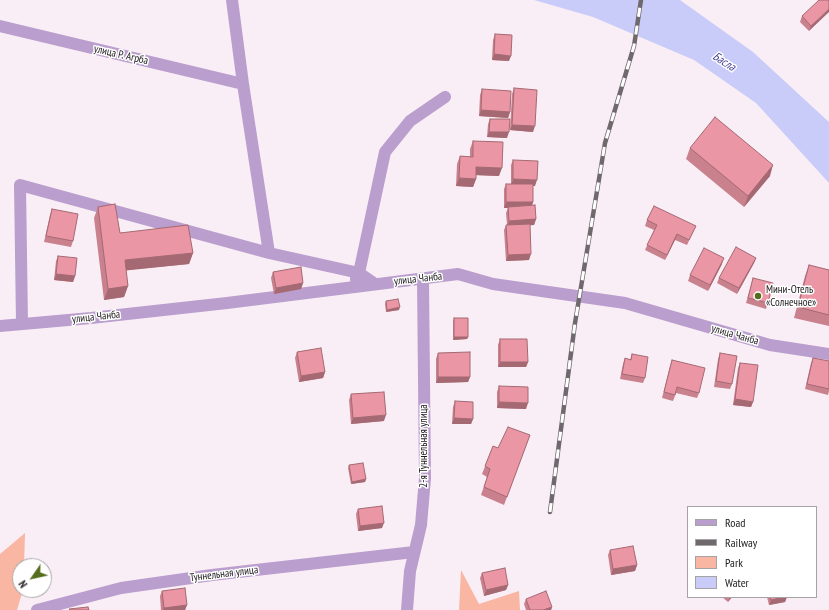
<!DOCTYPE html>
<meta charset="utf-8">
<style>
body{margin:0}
#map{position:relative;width:829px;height:610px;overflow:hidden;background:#faeef6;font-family:"PT Sans Narrow",sans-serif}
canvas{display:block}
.legend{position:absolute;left:687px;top:506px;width:130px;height:92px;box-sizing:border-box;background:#fff;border:1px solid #a5a3a4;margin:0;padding:5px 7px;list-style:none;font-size:12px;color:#1e1a1c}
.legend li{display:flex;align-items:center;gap:8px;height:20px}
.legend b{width:20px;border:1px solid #a5a3a4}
.north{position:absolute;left:12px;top:558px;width:40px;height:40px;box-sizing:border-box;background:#fff;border:1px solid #a5a3a4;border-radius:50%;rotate:236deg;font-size:11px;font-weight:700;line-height:16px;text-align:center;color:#1e1a1c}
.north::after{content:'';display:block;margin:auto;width:14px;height:18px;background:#556d1d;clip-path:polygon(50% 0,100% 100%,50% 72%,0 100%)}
</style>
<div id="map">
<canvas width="829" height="610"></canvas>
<ul class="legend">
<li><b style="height:5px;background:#ba9ecd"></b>Road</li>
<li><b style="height:5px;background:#6f686c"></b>Railway</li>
<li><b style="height:11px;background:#f9b6a2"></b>Park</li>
<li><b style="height:11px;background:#c9ccf8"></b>Water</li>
</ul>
<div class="north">N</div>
</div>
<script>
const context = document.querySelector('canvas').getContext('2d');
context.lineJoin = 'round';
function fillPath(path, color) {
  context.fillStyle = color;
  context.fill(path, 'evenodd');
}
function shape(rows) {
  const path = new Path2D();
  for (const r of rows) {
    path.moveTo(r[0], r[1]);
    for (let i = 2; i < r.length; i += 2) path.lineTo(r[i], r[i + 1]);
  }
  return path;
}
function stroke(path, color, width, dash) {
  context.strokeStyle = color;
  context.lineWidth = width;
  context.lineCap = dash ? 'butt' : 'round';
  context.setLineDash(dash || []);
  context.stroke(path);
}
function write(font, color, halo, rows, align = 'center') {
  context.font = font + ' "PT Sans Narrow",sans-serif';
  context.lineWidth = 3;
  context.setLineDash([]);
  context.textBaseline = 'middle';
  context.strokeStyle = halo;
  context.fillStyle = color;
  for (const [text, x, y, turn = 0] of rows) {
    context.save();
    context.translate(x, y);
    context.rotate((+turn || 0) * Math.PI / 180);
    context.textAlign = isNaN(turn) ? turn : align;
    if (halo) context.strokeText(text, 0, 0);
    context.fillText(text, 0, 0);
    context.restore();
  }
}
fillPath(shape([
 [25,533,24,566,20,566,20,590,23,590,17,610,0,610,0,554],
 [461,570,479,604,519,591,520,610,459,610]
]), '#f9b6a2');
fillPath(shape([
 [534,0,680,0,753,52,829,122,829,183,756,103,694,60,593,17]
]), '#c9ccf8');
stroke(shape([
 [232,0,243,84,269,253],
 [0,26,243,84],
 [356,279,359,273,385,152,410,121,445,97],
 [22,323,20,185,269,253,359,273,375,284],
 [0,326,91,318,227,303,458,274,493,284,625,303,770,345,829,354],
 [37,610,121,588,212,575,414,552],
 [407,610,410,571,421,525,425,478,423,280]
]), '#ba9ecd', 12);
const rail = shape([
 [550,512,575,323,605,143,634,46,641,0]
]);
stroke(rail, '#6f686c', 4.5);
stroke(rail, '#fff', 3, [9]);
fillPath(shape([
 [829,0,809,31,800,22,802,16],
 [495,34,509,61,492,60,493,40],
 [514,88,533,132,510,130,512,94],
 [482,89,510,112,508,118,479,116,480,95],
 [490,119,507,138,487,137,488,124],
 [473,141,499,176,476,175,476,179,473,187,456,186,457,164,460,156,470,157,470,149],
 [690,148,770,176,744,207,686,159],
 [513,160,535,186,533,186,533,202,532,206,536,219,534,225,530,225,529,260,506,261,504,230,506,225,507,225,506,213,508,208,504,208,504,189,506,184,511,184,511,165],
 [98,207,120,233,193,253,189,264,126,270,128,286,124,297,104,300,94,218],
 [52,209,73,241,71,247,44,242,50,215],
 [647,220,696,226,687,245,675,240,665,260,645,250,654,230,645,226],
 [58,256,75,276,73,282,54,280,56,261],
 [756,258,754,263,737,294,717,283,719,278],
 [722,264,708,291,688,281,690,275],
 [809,265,829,270,829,326,794,318,805,276],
 [273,272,303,283,301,289,274,294,271,278],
 [753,278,768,303,766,309,746,303],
 [386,301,399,310,386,312,385,304],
 [454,318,468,337,467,339,453,340,453,321],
 [500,339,528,362,526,367,498,367,498,345],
 [297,352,325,372,323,378,299,382,295,358],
 [438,353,470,377,468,382,436,383,436,359],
 [720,353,732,384,730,389,714,387,718,359],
 [632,354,645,378,643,383,620,379,623,364,625,358,630,360],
 [813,358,829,361,829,391,828,395,805,389,811,363],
 [672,360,699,393,697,398,676,393,673,401,662,398,670,366],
 [740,363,753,402,751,407,733,405,738,368],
 [499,386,526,409,497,408,497,392],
 [351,394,384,421,351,424,349,400],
 [455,401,473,419,471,424,452,424,453,407],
 [530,435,504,505,481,495,487,477,482,474,493,446,498,448],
 [349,465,366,479,365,482,351,484,348,468],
 [358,509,382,528,358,531,356,514],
 [610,550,637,565,635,571,611,575,608,555],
 [482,573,508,585,506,590,484,596,480,578],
 [162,591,187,605,185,610,161,610,160,596],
 [722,597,732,597,728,602],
 [767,597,787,597,785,602,769,605],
 [526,599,552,607,551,610,526,610,524,604]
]), '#c9818d');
fillPath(shape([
 [829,9,829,12,809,31,811,26],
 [494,54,511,56,509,61,492,60],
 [481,110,510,112,508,118,479,116],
 [512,125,535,126,533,132,510,130],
 [489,132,509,132,507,138,487,137],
 [773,165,770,176,744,207,748,196],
 [476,167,502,168,499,176,473,175],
 [459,178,476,179,473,187,456,186],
 [513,179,537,180,535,186,511,185],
 [506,202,533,202,531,208,504,208],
 [536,219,534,225,507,227,509,221],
 [677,234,675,240,665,260,667,255],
 [193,253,189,264,121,271,125,260],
 [531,254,529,260,506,261,508,255],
 [724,258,722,264,708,291,710,285],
 [756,258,754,263,737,294,739,288],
 [56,274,75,276,73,282,54,280],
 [303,283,301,289,274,294,276,288],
 [128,286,124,297,104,300,108,289],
 [400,307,399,310,386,312,387,310],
 [454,337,468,337,467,339,453,340],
 [500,362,528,362,526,367,498,367],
 [325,372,323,378,299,382,301,376],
 [438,377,470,377,468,382,436,383],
 [735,399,753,402,751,407,733,405],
 [499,402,528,403,526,409,497,408],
 [386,415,384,421,351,424,353,418],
 [454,418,473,419,471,424,452,424],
 [366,479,365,482,351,484,352,482],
 [384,523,382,528,358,531,360,526],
 [637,565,635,571,611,575,613,569],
 [508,585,506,590,484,596,486,590],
 [730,597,732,597,728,602],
 [784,597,787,597,785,602,769,605,771,600],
 [187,605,185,610,163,610,164,608],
 [552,607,551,610,543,610]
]), '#a46973');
const building = shape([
 [819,0,829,0,829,9,811,26,802,16,819,0],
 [495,34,512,35,511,56,494,54,495,34],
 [514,88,537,90,535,126,512,125,514,88],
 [482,89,511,91,510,112,481,110,482,89],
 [715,117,773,165,748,196,690,148,715,117],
 [490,119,510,119,509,132,489,132,490,119],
 [473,141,503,142,502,168,476,167,476,179,459,178,460,156,473,157,473,141],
 [513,160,538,161,537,180,513,179,513,160],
 [506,184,533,184,533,202,506,202,506,184],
 [115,204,120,233,188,225,193,253,125,260,128,286,108,289,98,207,115,204],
 [535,205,536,219,509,221,508,207,535,205],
 [654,206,696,226,689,240,677,234,667,255,647,245,657,225,647,220,654,206],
 [52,209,78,214,73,241,46,236,52,209],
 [530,224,531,254,508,255,506,225,530,224],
 [736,247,756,258,739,288,719,278,736,247],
 [704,248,724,258,710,285,690,275,704,248],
 [58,256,77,258,75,276,56,274,58,256],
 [809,265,829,270,829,315,798,307,809,265],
 [301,267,303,283,276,288,273,272,301,267],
 [753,278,773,283,768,303,748,298,753,278],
 [398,299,400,307,387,310,386,301,398,299],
 [454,318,468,318,468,337,454,337,454,318],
 [500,339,527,339,528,362,500,362,500,339],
 [321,348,325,372,301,376,297,352,321,348],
 [470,352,470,377,438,377,438,353,470,352],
 [720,353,737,356,732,384,716,381,720,353],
 [632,354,648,357,645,378,622,374,625,358,631,360,632,354],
 [813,358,829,361,829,389,807,384,813,358],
 [672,360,705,368,699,393,677,387,675,395,664,392,672,360],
 [740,363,758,365,753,402,735,399,740,363],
 [499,386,528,387,528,403,499,402,499,386],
 [384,392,386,415,353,418,351,394,384,392],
 [455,401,473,402,473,419,454,418,455,401],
 [508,427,530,435,507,497,484,487,490,469,485,466,493,446,498,448,508,427],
 [363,463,366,479,352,482,349,465,363,463],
 [382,506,384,523,360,526,358,509,382,506],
 [633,546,637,565,613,569,610,550,633,546],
 [505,568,508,585,486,590,482,573,505,568],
 [185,588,187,605,164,608,162,591,185,588],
 [546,591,552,607,543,610,530,610,526,599,546,591],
 [770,597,784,597,771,600,770,597],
 [88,607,89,610,70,610,69,609,88,607]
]);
fillPath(building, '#ea96a4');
stroke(building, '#a46973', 1);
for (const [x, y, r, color] of [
 [758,296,4,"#556d1d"]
]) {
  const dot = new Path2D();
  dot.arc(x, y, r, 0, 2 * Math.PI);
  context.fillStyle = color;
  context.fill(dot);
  stroke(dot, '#fff', 1.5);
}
write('11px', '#1e1a1c', '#fff', [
 ["улица Р. Агрба",121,55,13],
 ["улица Чанба",418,279,-6],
 ["улица Чанба",96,317,-6],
 ["улица Чанба",735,335,16],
 ["2-я Туннельная улица",424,446,-90],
 ["Туннельная улица",224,574,-7]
]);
write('11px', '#1e1a1c', '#fff', [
 ["Мини-Отель",766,290],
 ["«Солнечное»",766,303]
], 'left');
write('italic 12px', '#464194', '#fff', [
 ["Басла",724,62,33]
]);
</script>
